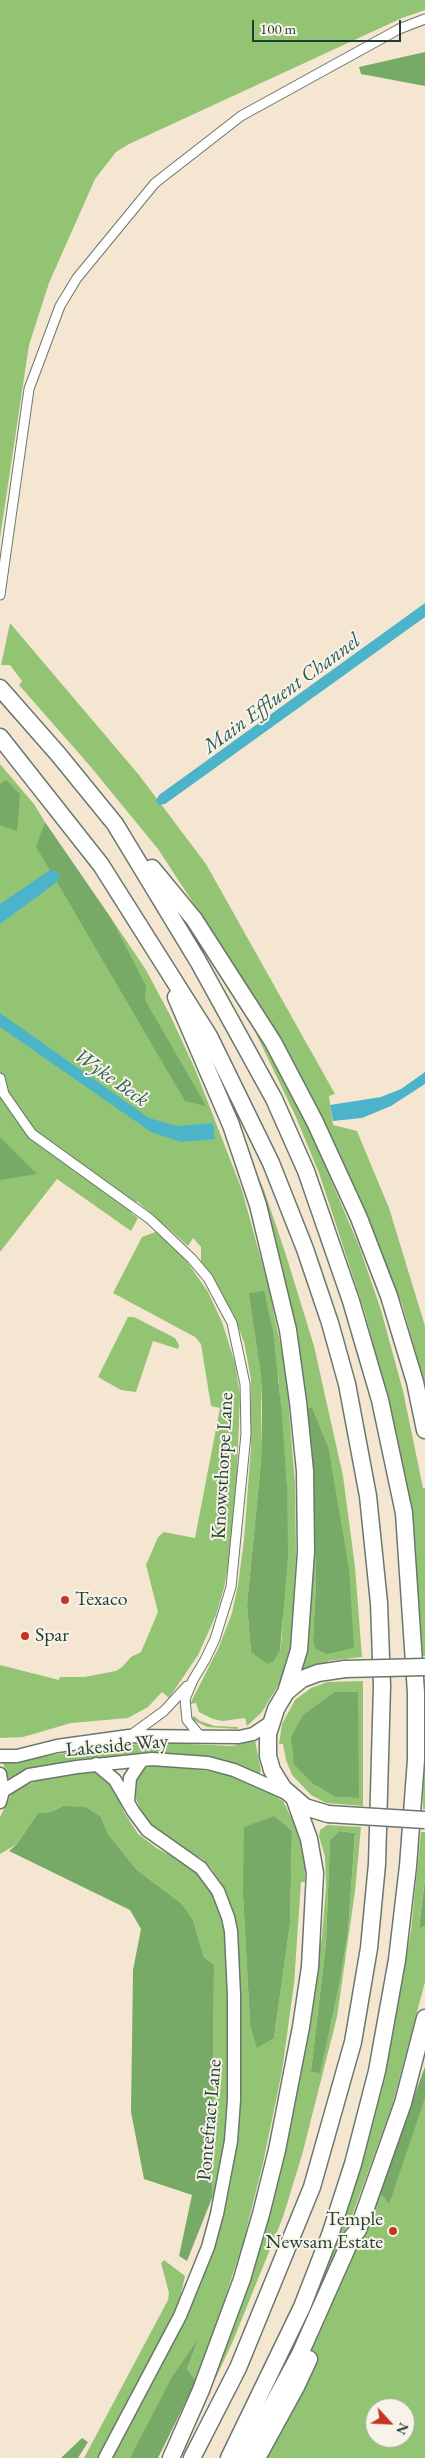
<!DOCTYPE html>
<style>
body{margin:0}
#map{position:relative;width:425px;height:2458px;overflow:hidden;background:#f5e6d2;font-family:"EB Garamond",serif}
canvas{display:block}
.north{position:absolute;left:365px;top:2398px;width:50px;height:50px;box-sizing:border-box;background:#f7f3e8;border:1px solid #a1aaa0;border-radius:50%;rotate:115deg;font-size:14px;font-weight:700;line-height:20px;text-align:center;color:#1f3d34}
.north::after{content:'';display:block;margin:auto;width:18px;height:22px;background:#c8321e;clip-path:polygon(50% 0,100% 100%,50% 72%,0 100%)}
.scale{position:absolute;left:252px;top:20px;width:149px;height:22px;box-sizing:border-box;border:2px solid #1f3d34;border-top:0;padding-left:6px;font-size:15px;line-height:18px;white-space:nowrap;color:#1f3d34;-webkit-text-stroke:4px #f7f3e8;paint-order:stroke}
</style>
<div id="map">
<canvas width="425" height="2458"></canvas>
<div class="north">N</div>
<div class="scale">100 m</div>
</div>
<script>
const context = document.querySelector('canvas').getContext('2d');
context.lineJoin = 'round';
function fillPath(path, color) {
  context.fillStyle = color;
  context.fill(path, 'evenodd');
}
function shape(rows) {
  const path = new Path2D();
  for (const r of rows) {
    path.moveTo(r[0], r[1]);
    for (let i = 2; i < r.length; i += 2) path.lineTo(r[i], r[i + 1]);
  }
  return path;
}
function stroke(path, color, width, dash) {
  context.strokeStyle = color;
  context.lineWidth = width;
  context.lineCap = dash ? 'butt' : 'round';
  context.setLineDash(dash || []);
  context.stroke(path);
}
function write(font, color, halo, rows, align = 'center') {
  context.font = font + ' "EB Garamond",serif';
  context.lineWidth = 4;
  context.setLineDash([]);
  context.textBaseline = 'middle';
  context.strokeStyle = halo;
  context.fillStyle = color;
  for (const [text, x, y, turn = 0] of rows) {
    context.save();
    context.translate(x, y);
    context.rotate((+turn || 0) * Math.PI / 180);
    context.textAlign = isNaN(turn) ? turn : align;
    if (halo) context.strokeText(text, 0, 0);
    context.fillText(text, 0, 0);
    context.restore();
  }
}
fillPath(shape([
 [0,0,425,0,425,10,402,18,129,144,116,152,95,179,49,283,29,345,0,538],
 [10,623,139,775,206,864,335,1094,329,1096,333,1125,357,1131,389,1208,425,1326,425,1385,402,1304,386,1270,348,1174,297,1070,250,990,158,849,90,766,19,685,22,681,10,665,1,665],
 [0,764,34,804,45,822,43,828,114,924,111,918,146,970,170,1015,195,1069,242,1190,269,1289,286,1372,295,1484,296,1555,293,1620,289,1660,285,1674,262,1712,247,1726,245,1718,223,1721,213,1719,199,1712,196,1703,190,1704,219,1647,232,1613,238,1585,244,1540,251,1447,251,1379,244,1342,233,1313,201,1262,201,1247,193,1238,188,1246,137,1201,131,1213,138,1218,131,1231,57,1179,0,1252],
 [261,1374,278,1374,287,1485,282,1637,280,1651,274,1661,251,1652,247,1605,261,1462],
 [250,1021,303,1114,359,1246,381,1310,403,1391,423,1488,425,1488,425,1656,422,1656,415,1571,386,1394,365,1313,319,1173,295,1115],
 [221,1091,264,1190,286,1255,314,1346,343,1476,355,1567,362,1657,328,1661,328,1663,313,1665,302,1670,305,1410],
 [312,1407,328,1446,319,1651,313,1641,316,1582,313,1480,306,1409],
 [158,1231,188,1263,208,1292,222,1322,235,1363,240,1396,235,1527,224,1588,216,1615,198,1655,169,1698,162,1692,148,1707,128,1718,71,1723,23,1737,0,1738,0,1665,59,1680,60,1677,84,1677,116,1671,122,1667,131,1657,141,1652,158,1612,146,1565,158,1537,164,1532,195,1538,220,1408,211,1406,201,1344,195,1337,113,1293,142,1237],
 [128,1317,134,1317,175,1338,179,1345,178,1349,153,1341,136,1392,121,1390,98,1377],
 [424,1679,425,1679,425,1809,423,1809],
 [363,1681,363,1806,326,1803,311,1795,292,1775,286,1760,283,1744,279,1744,282,1724,295,1700,311,1688,328,1682],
 [313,1784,358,1798,335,1797],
 [194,1716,200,1721,215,1726,238,1727,238,1729,207,1727,193,1720,192,1717],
 [255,1740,261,1771,259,1774,238,1765,208,1757,158,1754,114,1756,63,1763,23,1771,8,1779,3,1763,115,1745,170,1743,232,1746],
 [161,1765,224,1773,269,1792,283,1801,300,1835,305,1863,305,1882,301,1882,294,1984,282,2071,263,2163,243,2243,219,2316,196,2381,187,2369,198,2341,130,2458,111,2458,186,2316,217,2236,230,2186,236,2143,240,1996,237,1924,225,1889,211,1868,202,1859,160,1833,149,1823,140,1808,135,1797,133,1783,142,1770,149,1766],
 [275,1816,292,1831,290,1924,274,2038,250,2024,243,1896],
 [96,1771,112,1784,124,1812,138,1834,158,1849,189,1865,208,1883,223,1912,230,1993,227,2130,216,2195,212,2198,214,1965,204,1957,193,1920,182,1904,137,1870,108,1834,101,1817,63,1806,51,1812,38,1813,17,1844,0,1854,0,1817,10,1796,17,1789,43,1778],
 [327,1825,361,1827,355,1891,337,2017,302,2155,283,2217,233,2341,195,2422,308,2015,322,1937,326,1887,325,1857,319,1836,320,1830],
 [339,1831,355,1833,348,1931,341,1975,311,2071,326,1943,330,1840],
 [421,1832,425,1832,425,1879,419,1927,425,1926,425,1982,392,2106,353,2213,316,2296,347,2210,388,2059,411,1930],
 [425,2067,425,2458,254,2458,379,2191],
 [375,2408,405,2408,405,2438,375,2438],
 [164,2260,185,2276,178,2308,100,2458,84,2458,168,2300,169,2293,161,2263]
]), '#93c474');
fillPath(shape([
 [425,52,425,86,361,74,359,67],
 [6,780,20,794,17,831,0,825,0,784],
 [45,822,111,918,146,986,145,1000,206,1106,185,1101,57,882,60,876,57,872,50,870,36,847],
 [0,1137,36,1173,36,1174,0,1180],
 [264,1291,273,1332,282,1415,287,1485,288,1556,280,1651,274,1661,268,1664,251,1652,247,1605,261,1462,262,1410,261,1374,249,1293],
 [312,1407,328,1446,349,1569,354,1648,327,1654,316,1649,313,1641,316,1582,313,1480,306,1409],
 [335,1692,358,1692,359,1798,335,1797,313,1784,294,1764,291,1737,303,1715],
 [63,1806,85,1807,101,1817,108,1834,137,1870,182,1904,193,1920,204,1957,214,1965,212,2198,187,2261,179,2256,192,2195,144,2179,131,2112,133,1970,141,1929,130,1910,9,1851,17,1844,38,1813,51,1812],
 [275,1816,292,1831,290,1924,274,2038,257,2048,250,2024,243,1896,244,1827],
 [339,1831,355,1833,348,1931,341,1975,320,2073,311,2071,326,1943,330,1840],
 [425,1879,425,1926,419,1928],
 [425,2067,425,2098,389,2204,379,2191],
 [199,2338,187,2369,196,2381,158,2458,130,2458,172,2377],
 [82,2438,88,2442,78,2458,61,2458]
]), '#76aa66');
fillPath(shape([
 [425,603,425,617,165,804,159,805,156,801,159,795],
 [50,870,57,872,60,876,57,882,0,924,0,904],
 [0,1013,149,1118,177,1126,213,1123,215,1139,181,1142,151,1132,0,1027],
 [425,1072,425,1084,391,1106,362,1118,333,1121,330,1105,381,1097,401,1089]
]), '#4cb4ca');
const street = shape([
 [0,595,29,389,60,306,77,278,155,183,241,116,399,29,425,19],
 [0,1078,4,1094,32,1134,150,1219,192,1259,208,1278,232,1323,245,1384,246,1434,231,1587,215,1639,205,1660,193,1680,185,1699,187,1720,201,1737],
 [131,1735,164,1711,187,1686]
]);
const secondary = shape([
 [0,1756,17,1756,57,1746,129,1736,239,1737,253,1734,271,1722],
 [96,1764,115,1780,133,1811,147,1830,201,1868,218,1891,228,1917,231,1931,234,1995,234,2100,231,2141,217,2214,208,2247,180,2316,105,2458],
 [0,1774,3,1791,0,1802],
 [3,1791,29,1775,77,1767,152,1759,208,1763,234,1770,286,1793],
 [128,1801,130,1778,142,1760]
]);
const highway = shape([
 [0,688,58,754,115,824,198,961,274,1099,306,1171,351,1301,380,1400,404,1513,416,1693,416,1760,408,1866,397,1960,377,2071,353,2164,330,2235,302,2307,229,2458],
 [0,737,101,865,209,1036,271,1163,305,1249,330,1323,347,1384,368,1496,379,1603,382,1686,377,1864,369,1948,353,2042,312,2187,238,2368,192,2458],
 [152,868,194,919,273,1042,315,1122,359,1218,389,1296,415,1382,425,1430],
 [176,997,231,1125,258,1205,288,1330,298,1402,305,1471,306,1552,299,1650,286,1692],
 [328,1814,305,1807,283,1788,272,1770,268,1756,268,1734,276,1709,286,1692,302,1679,318,1673,345,1669],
 [171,2458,201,2390,242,2279,261,2214,277,2150,301,2027,310,1967,315,1873,309,1839,295,1800],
 [244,2458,300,2354,352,2237,358,2230,403,2103,425,2018],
 [257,2458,296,2387,309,2359]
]);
stroke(street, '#6a786b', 11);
stroke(secondary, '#6a786b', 15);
stroke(highway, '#6a786b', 19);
stroke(street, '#fff', 9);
stroke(secondary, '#fff', 12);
stroke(highway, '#fff', 16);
const highwayBridge = shape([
 [345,1669,425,1667],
 [328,1814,425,1820]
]);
stroke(highwayBridge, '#6a786b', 19, []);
stroke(highwayBridge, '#fff', 16);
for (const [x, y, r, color] of [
 [65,1600,5,"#c8321e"],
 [25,1636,5,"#c8321e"],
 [393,2231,5,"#c8321e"]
]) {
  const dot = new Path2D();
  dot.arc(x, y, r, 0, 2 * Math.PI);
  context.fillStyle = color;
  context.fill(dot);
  stroke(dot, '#f7f3e8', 2);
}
write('20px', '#1f3d34', '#f7f3e8', [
 ["Knowsthorpe Lane",223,1466,-87],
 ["Lakeside Way",117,1746,-5],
 ["Pontefract Lane",210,2120,-85]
]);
write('20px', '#1f3d34', '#f7f3e8', [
 ["Texaco",75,1600],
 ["Spar",35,1636],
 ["Temple",383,2220,"right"],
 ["Newsam Estate",383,2243,"right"]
], 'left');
write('italic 21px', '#2a5b5a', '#f7f3e8', [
 ["Main Effluent Channel",282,694,-36],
 ["Wyke Beck",111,1078,35]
]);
</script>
